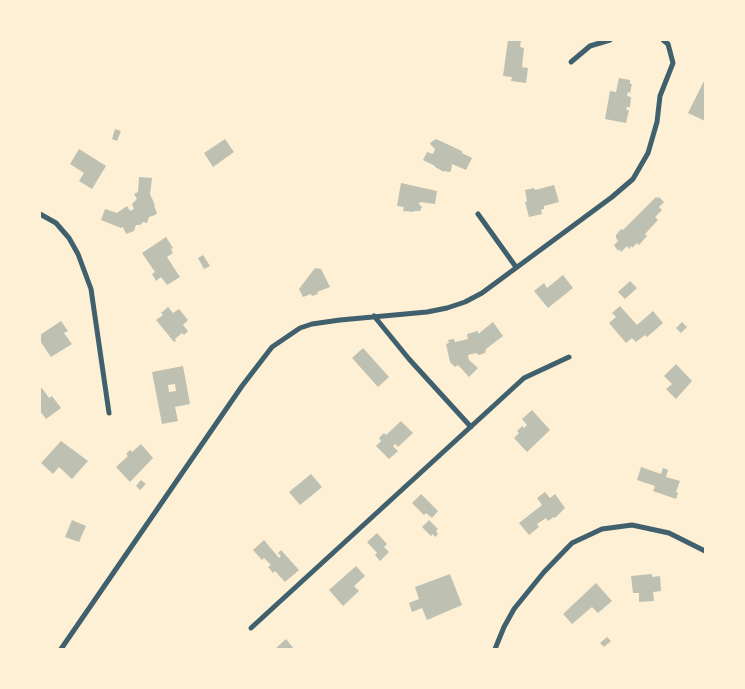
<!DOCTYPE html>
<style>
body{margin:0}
#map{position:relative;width:745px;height:689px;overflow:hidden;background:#fdf0d5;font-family:"Source Sans 3",sans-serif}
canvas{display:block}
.frame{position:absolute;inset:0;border:41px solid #fdf0d5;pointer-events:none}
</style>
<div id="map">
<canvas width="745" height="689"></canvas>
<div class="frame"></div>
</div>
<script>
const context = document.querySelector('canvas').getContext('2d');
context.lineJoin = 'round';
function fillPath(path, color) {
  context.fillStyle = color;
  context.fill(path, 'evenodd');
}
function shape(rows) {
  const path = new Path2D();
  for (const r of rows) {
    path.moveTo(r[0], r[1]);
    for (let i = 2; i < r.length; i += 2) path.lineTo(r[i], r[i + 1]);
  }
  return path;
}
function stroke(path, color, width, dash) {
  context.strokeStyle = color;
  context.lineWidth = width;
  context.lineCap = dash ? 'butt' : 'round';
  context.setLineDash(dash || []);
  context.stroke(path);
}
fillPath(shape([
 [508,40,521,40,520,47,524,48,522,67,528,68,526,83,511,81,512,77,503,76],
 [619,78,630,80,630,84,632,84,630,93,628,92,627,96,631,97,630,107,627,107,626,110,629,110,626,123,605,119,610,91,616,92],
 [704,81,705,82,705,121,688,113],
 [115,129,121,131,117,141,112,139],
 [225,139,234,152,213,167,204,153],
 [436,139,462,151,462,153,472,158,466,170,452,164,451,171,449,172,444,171,444,172,435,167,435,166,423,160,427,152,433,154,435,149,431,145,430,143],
 [79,149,106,166,92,189,79,181,84,173,70,164],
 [139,177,152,178,150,194,155,205,154,206,157,213,155,215,149,217,147,223,143,222,140,225,136,225,134,231,126,234,123,227,121,228,101,220,105,209,117,213,127,206,130,211,134,209,132,204,137,199,134,194,138,192],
 [401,183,437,191,435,204,420,202,419,204,422,207,420,211,414,211,414,212,403,211,404,207,397,206],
 [554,185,559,202,544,206,544,209,541,210,542,214,529,217,525,202,527,201,525,190,534,188,535,190],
 [656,197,658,198,659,197,664,202,659,207,662,210,655,217,658,220,645,234,647,236,639,245,637,243,632,248,631,246,629,249,627,246,621,252,619,249,618,251,614,245,618,241,616,238,616,235,621,229,623,230],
 [166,237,173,248,171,249,173,253,167,257,180,277,167,285,161,277,156,281,152,274,155,272,142,253],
 [203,255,210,266,204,269,198,258],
 [315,268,321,269,330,287,317,292,318,294,312,296,311,294,303,297,299,289],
 [563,275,573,288,548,308,534,291,544,283,547,288],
 [630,281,637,288,625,299,618,292],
 [620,306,637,325,653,311,663,323,647,337,645,335,636,342,632,338,626,343,609,323,616,317,612,313],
 [168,307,173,313,179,309,188,320,183,325,188,331,184,335,182,333,175,339,176,341,174,342,156,320,163,315,161,313],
 [61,321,68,331,64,333,72,344,51,357,40,341,40,335],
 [493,322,503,336,486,349,485,353,479,355,476,353,468,355,469,360,478,368,469,377,458,365,455,367,450,362,446,344,449,343,448,340,454,339,455,342,468,339,467,334,478,331,478,334],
 [682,322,687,327,681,333,676,328],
 [363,348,389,377,378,387,352,358],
 [676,364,692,381,676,399,666,389,672,384,664,376],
 [183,366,190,404,175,407,178,421,162,424,152,372],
 [175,384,176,391,169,392,168,385],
 [42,388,49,398,52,396,61,408,46,419,40,411,40,389],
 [532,410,550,430,527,452,514,438,519,433,517,431,522,426,524,428,527,425,522,419],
 [401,421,413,433,398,447,395,444,393,446,398,451,389,459,376,446,381,441,379,438,384,433,386,435],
 [61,441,88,461,72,479,59,467,53,474,41,463],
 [141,444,153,458,130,482,116,467,128,456,126,454,130,450,132,452],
 [641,467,661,474,663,468,668,470,666,477,680,481,676,492,678,493,676,499,653,491,655,486,637,480],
 [311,474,322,487,300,505,289,492],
 [141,480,146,484,140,490,136,486],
 [545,492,550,498,555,494,565,508,555,518,554,517,548,521,546,518,537,524,539,527,529,535,519,523,542,505,537,498],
 [421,494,438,511,432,518,426,513,424,515,412,503],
 [72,520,86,526,79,542,65,537],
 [429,520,438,529,436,531,438,534,435,537,433,534,431,536,422,527],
 [377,533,387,544,384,547,389,552,380,561,375,555,377,553,367,542],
 [264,540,279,558,281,556,278,553,281,550,299,570,285,582,275,571,273,573,268,567,271,565,264,558,262,560,253,550],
 [356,566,365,576,354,586,359,591,343,606,329,590],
 [450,574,462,605,427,620,422,608,412,612,409,603,419,599,415,587],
 [652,574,652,577,660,576,661,591,653,592,654,601,639,602,639,593,633,593,631,576],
 [596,583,612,601,598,613,592,607,572,624,563,614],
 [607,637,611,641,604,647,600,643],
 [286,639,294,649,275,649]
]), '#bec0b2');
stroke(shape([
 [571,62,590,46,610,40],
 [40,214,56,223,69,238,78,254,91,289,109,413],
 [478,214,516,267],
 [374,316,409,359,471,427],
 [251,628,524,378,569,357],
 [61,649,242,386,272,347,300,328,312,324,340,320,427,312,447,308,465,302,482,293,612,197,633,179,648,153,657,122,660,96,673,63,668,44,663,40],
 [495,649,504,627,514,609,544,572,572,543,602,529,632,525,669,533,705,551]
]), '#3f606c', 5);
</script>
